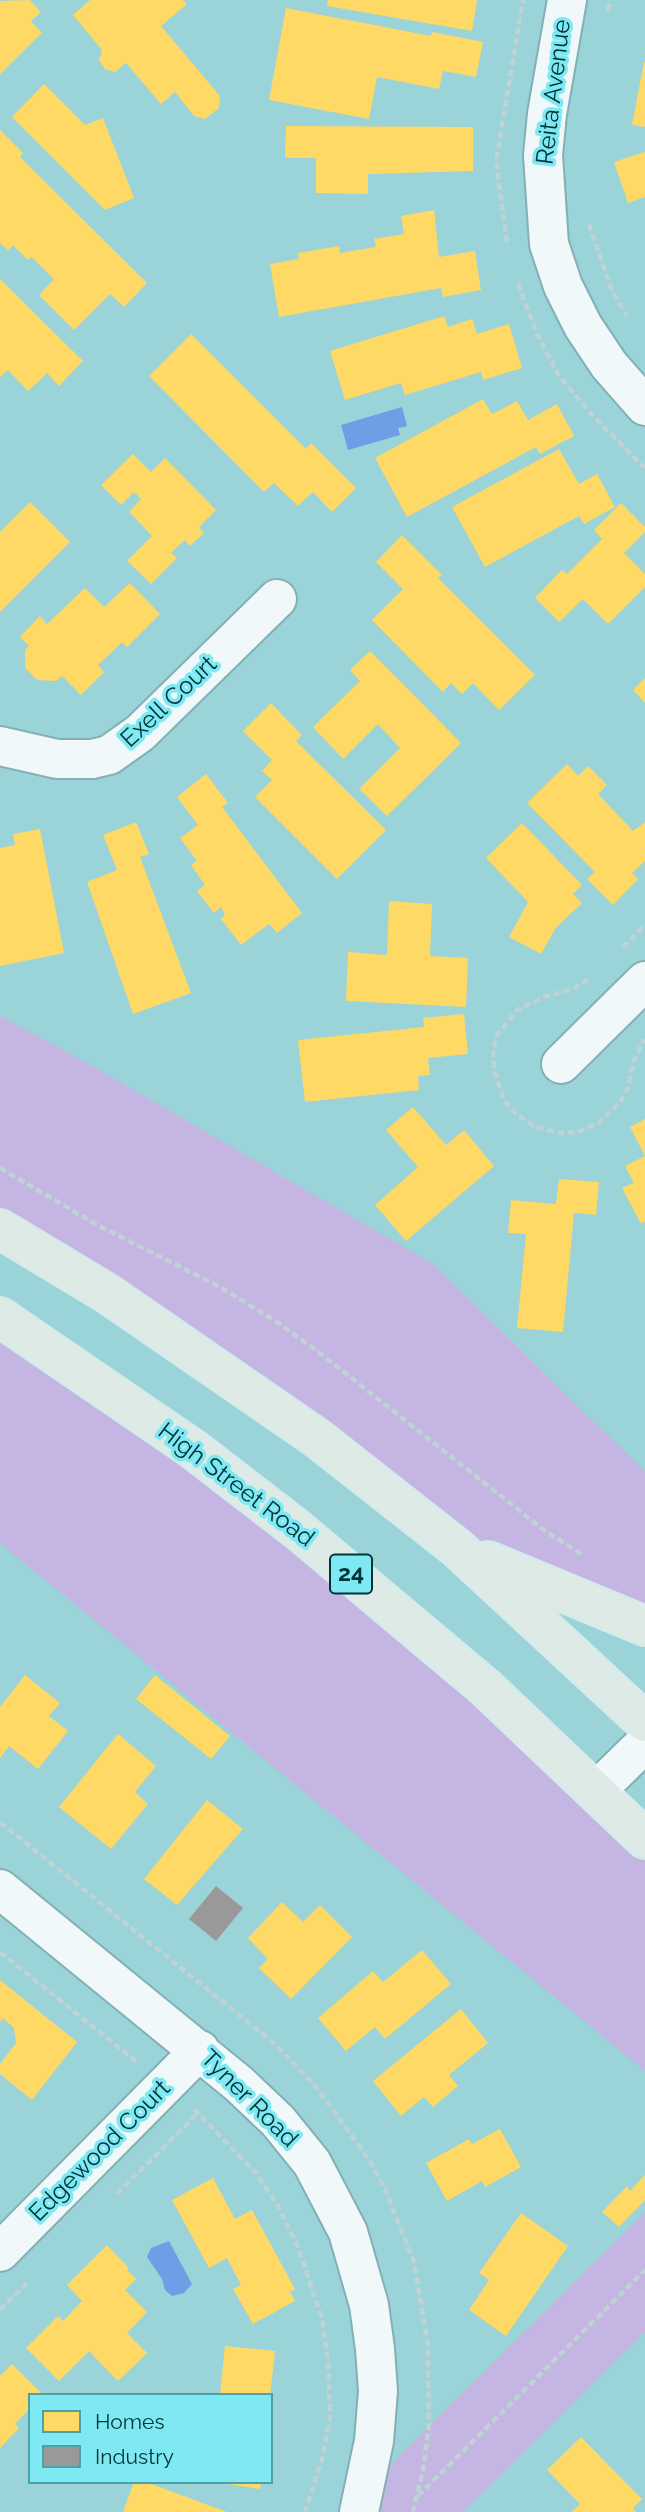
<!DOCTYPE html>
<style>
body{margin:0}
#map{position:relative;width:645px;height:2512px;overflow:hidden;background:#9ad3d8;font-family:Raleway,sans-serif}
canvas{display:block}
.legend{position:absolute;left:28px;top:2393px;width:245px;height:91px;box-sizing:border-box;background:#7fe9f3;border:2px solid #4da0a8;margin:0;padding:9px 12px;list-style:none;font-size:21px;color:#013337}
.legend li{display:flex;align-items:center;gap:14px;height:35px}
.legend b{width:35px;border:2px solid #4da0a8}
</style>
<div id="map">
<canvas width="645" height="2512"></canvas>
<ul class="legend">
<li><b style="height:19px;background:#ffd966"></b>Homes</li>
<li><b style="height:19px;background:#999"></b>Industry</li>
</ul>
</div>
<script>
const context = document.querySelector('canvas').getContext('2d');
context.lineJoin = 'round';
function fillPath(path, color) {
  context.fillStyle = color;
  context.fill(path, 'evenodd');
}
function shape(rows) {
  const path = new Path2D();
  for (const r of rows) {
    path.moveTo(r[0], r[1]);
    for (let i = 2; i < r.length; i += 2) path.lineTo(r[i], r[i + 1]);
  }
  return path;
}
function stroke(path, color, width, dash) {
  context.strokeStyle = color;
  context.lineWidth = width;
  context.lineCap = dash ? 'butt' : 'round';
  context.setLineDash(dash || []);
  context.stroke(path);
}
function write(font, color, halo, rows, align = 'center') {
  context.font = font + ' Raleway,sans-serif';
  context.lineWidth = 7;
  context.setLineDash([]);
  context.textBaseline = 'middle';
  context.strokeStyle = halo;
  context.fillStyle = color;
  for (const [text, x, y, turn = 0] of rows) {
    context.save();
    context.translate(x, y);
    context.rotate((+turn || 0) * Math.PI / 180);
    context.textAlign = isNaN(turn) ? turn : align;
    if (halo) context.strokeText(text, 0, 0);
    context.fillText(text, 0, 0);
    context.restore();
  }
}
fillPath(shape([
 [0,1016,89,1064,433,1264,645,1472,645,1626,457,1548,0,1229],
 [0,1317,90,1376,645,1839,645,2071,0,1543],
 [645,2212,645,2332,463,2512,360,2512,365,2490]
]), '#c4b5e3');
fillPath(shape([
 [402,407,407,426,398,428,400,435,348,450,341,425],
 [169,2241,192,2284,184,2293,172,2296,165,2290,162,2279,147,2257,151,2248]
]), '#6e9ee5');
fillPath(shape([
 [30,0,41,12,31,21,42,33,0,74,0,1],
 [90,0,183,0,187,4,161,26,220,96,219,108,205,119,194,116,175,92,161,104,126,63,115,72,105,69,99,60,102,50,73,15],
 [328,0,477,0,472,31,327,6],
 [286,8,431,36,432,32,483,42,476,77,443,71,439,89,377,77,369,119,269,100],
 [644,62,645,62,645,127,632,125],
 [44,84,85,125,103,118,134,198,105,210,12,117],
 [286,126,473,127,473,171,368,174,368,194,316,193,316,158,285,158],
 [0,130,23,153,20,157,147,283,124,307,110,294,74,330,39,295,54,279,31,257,28,260,13,245,8,250,0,243],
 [645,152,645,197,628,203,614,162],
 [434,210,439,257,475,251,481,290,443,297,441,288,279,317,270,264,299,259,298,253,339,246,340,253,376,247,374,239,404,234,401,216],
 [0,279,83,361,59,386,47,373,28,391,8,370,0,377],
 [444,316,448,327,472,319,477,334,509,324,522,368,483,380,481,372,405,395,401,383,345,400,330,351],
 [191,334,306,449,311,443,356,488,332,512,313,492,298,506,274,483,264,492,149,376],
 [483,399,492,414,517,401,528,420,557,404,574,436,540,454,536,447,407,517,375,458],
 [559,449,579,484,597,474,615,507,584,524,579,516,485,567,452,507],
 [133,454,151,472,165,458,216,510,199,527,204,533,190,546,185,540,171,553,177,558,151,584,127,561,152,536,129,512,141,499,134,492,121,505,101,485],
 [30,502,70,542,0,612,0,532],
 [621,503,645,527,645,532,624,553,645,574,645,587,608,624,583,599,559,622,535,598,562,570,567,574,602,539,594,530],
 [402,535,442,575,438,578,535,675,499,710,473,683,462,694,451,683,443,692,372,620,403,589,376,562],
 [130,583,160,614,127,647,122,642,98,665,104,672,81,695,62,676,56,681,37,680,25,668,25,650,29,646,20,637,40,616,47,624,85,588,104,607],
 [370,651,461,743,387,816,359,789,400,748,378,724,343,759,313,727,360,681,350,670],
 [645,678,645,703,633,690],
 [271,703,302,735,296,741,386,830,337,879,255,797,272,780,262,771,272,760,243,731],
 [567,764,578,776,588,766,607,785,598,794,633,831,645,822,645,861,632,873,638,879,613,905,587,879,595,872,527,803],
 [206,774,228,803,222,807,302,913,277,933,269,924,241,945,221,919,225,915,221,907,214,913,197,891,205,885,191,865,197,861,180,838,198,825,177,797],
 [136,822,149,854,140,857,191,993,133,1014,87,882,117,870,103,835],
 [522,823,582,885,573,894,582,903,555,929,541,954,509,937,528,902,486,858],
 [40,829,64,953,0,966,0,848,15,845,13,834],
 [389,901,432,904,430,956,468,958,466,1007,346,1001,348,952,387,955],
 [464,1014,468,1054,428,1058,430,1075,418,1076,419,1090,305,1102,298,1040,424,1027,423,1018],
 [413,1107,446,1145,464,1130,494,1166,406,1241,375,1205,418,1167,386,1130],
 [645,1119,645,1156,630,1127],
 [645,1156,645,1221,641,1224,622,1188,634,1183,625,1166],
 [559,1179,599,1182,596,1215,574,1213,563,1332,517,1328,526,1234,508,1233,511,1200,556,1204],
 [25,1675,60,1703,49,1716,68,1731,38,1769,9,1746,0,1758,0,1707],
 [155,1675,230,1736,211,1759,136,1699],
 [118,1734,156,1766,135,1792,148,1804,111,1849,59,1807],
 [207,1800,243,1829,177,1905,144,1879],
 [282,1902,303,1922,320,1905,352,1937,291,1999,259,1968,268,1959,248,1938],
 [422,1950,451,1984,385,2039,375,2027,346,2051,318,2018,373,1971,383,1982],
 [0,1980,77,2042,32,2100,0,2074,0,2064,16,2043,14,2028,3,2018,0,2022],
 [461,2009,488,2043,449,2075,458,2086,433,2107,424,2097,401,2116,373,2081],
 [500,2129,521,2167,485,2187,482,2181,447,2201,426,2163,469,2139,472,2144],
 [645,2175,645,2200,619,2227,602,2212,627,2186,630,2191],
 [213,2178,235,2219,252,2210,295,2289,290,2292,295,2301,253,2324,233,2289,241,2285,227,2258,209,2268,172,2200],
 [521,2213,568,2246,506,2336,469,2310,489,2280,479,2273],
 [107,2245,129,2268,127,2270,136,2279,125,2290,147,2312,127,2333,147,2353,118,2381,89,2351,59,2381,26,2348,58,2316,63,2321,82,2301,67,2285],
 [225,2346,275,2351,270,2395,220,2395],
 [12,2364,43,2395,30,2395,30,2408,15,2424,19,2428,0,2448,0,2376],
 [581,2437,642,2499,633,2508,636,2512,571,2512,580,2504,547,2470],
 [134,2482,146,2482,227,2512,123,2512],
 [215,2482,261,2482,260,2489]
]), '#ffd966');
fillPath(shape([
 [216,1886,243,1908,216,1941,189,1919]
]), '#999');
const minor = shape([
 [567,0,547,114,543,155,549,244,563,286,583,326,609,365,645,406],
 [0,746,57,759,92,759,109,755,140,733,277,599],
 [561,1064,645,981],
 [596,1791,645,1743],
 [0,1889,239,2084,278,2121,312,2163,348,2232,369,2305,375,2349,378,2391,374,2441,359,2512],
 [0,2252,200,2050]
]);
const primary = shape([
 [0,1229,108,1294,317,1438,457,1548,645,1722],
 [0,1317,193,1449,298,1530,486,1688,645,1839],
 [488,1561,645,1626]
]);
stroke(minor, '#82b0b4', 42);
stroke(primary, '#d2ebed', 42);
stroke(shape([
 [608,11,610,0],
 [589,224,612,291,627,316],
 [507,242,496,162,523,0],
 [518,284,537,334,559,376,593,416,645,468],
 [623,947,645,925],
 [588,979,573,989,544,997,517,1010,497,1035,493,1050,494,1069,504,1100,514,1112,535,1127,561,1133,577,1132,599,1123,621,1101,627,1090,634,1061,644,1039],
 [0,1168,99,1226,220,1287,274,1320,316,1350,544,1530,584,1556],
 [0,1822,275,2044,316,2087,369,2159,385,2189,414,2262,428,2346,429,2424,424,2465,413,2512],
 [0,1952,137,2062],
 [194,2109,256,2173,278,2206,298,2247,322,2319,328,2360,330,2417,322,2459,305,2512],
 [117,2194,198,2113],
 [0,2310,28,2282],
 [418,2496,645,2270]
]), '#bfd2d4', 4.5, [7, 3.5]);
stroke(minor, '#f0f8f9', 38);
stroke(primary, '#ddeae6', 38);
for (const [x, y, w] of [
 [351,1574,42]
]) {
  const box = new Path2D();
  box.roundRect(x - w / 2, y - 19.5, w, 39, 5);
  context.fillStyle = '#7fe9f3';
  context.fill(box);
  stroke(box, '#013337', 2);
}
write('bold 23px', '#013337', null, [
 ["24",351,1574]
]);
write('24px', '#013337', '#7fe9f3', [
 ["Reita Avenue",554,92,-83],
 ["Exell Court",169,702,-43],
 ["High Street Road",236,1485,37],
 ["Tyner Road",249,2099,45],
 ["Edgewood Court",100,2151,-45]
]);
</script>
